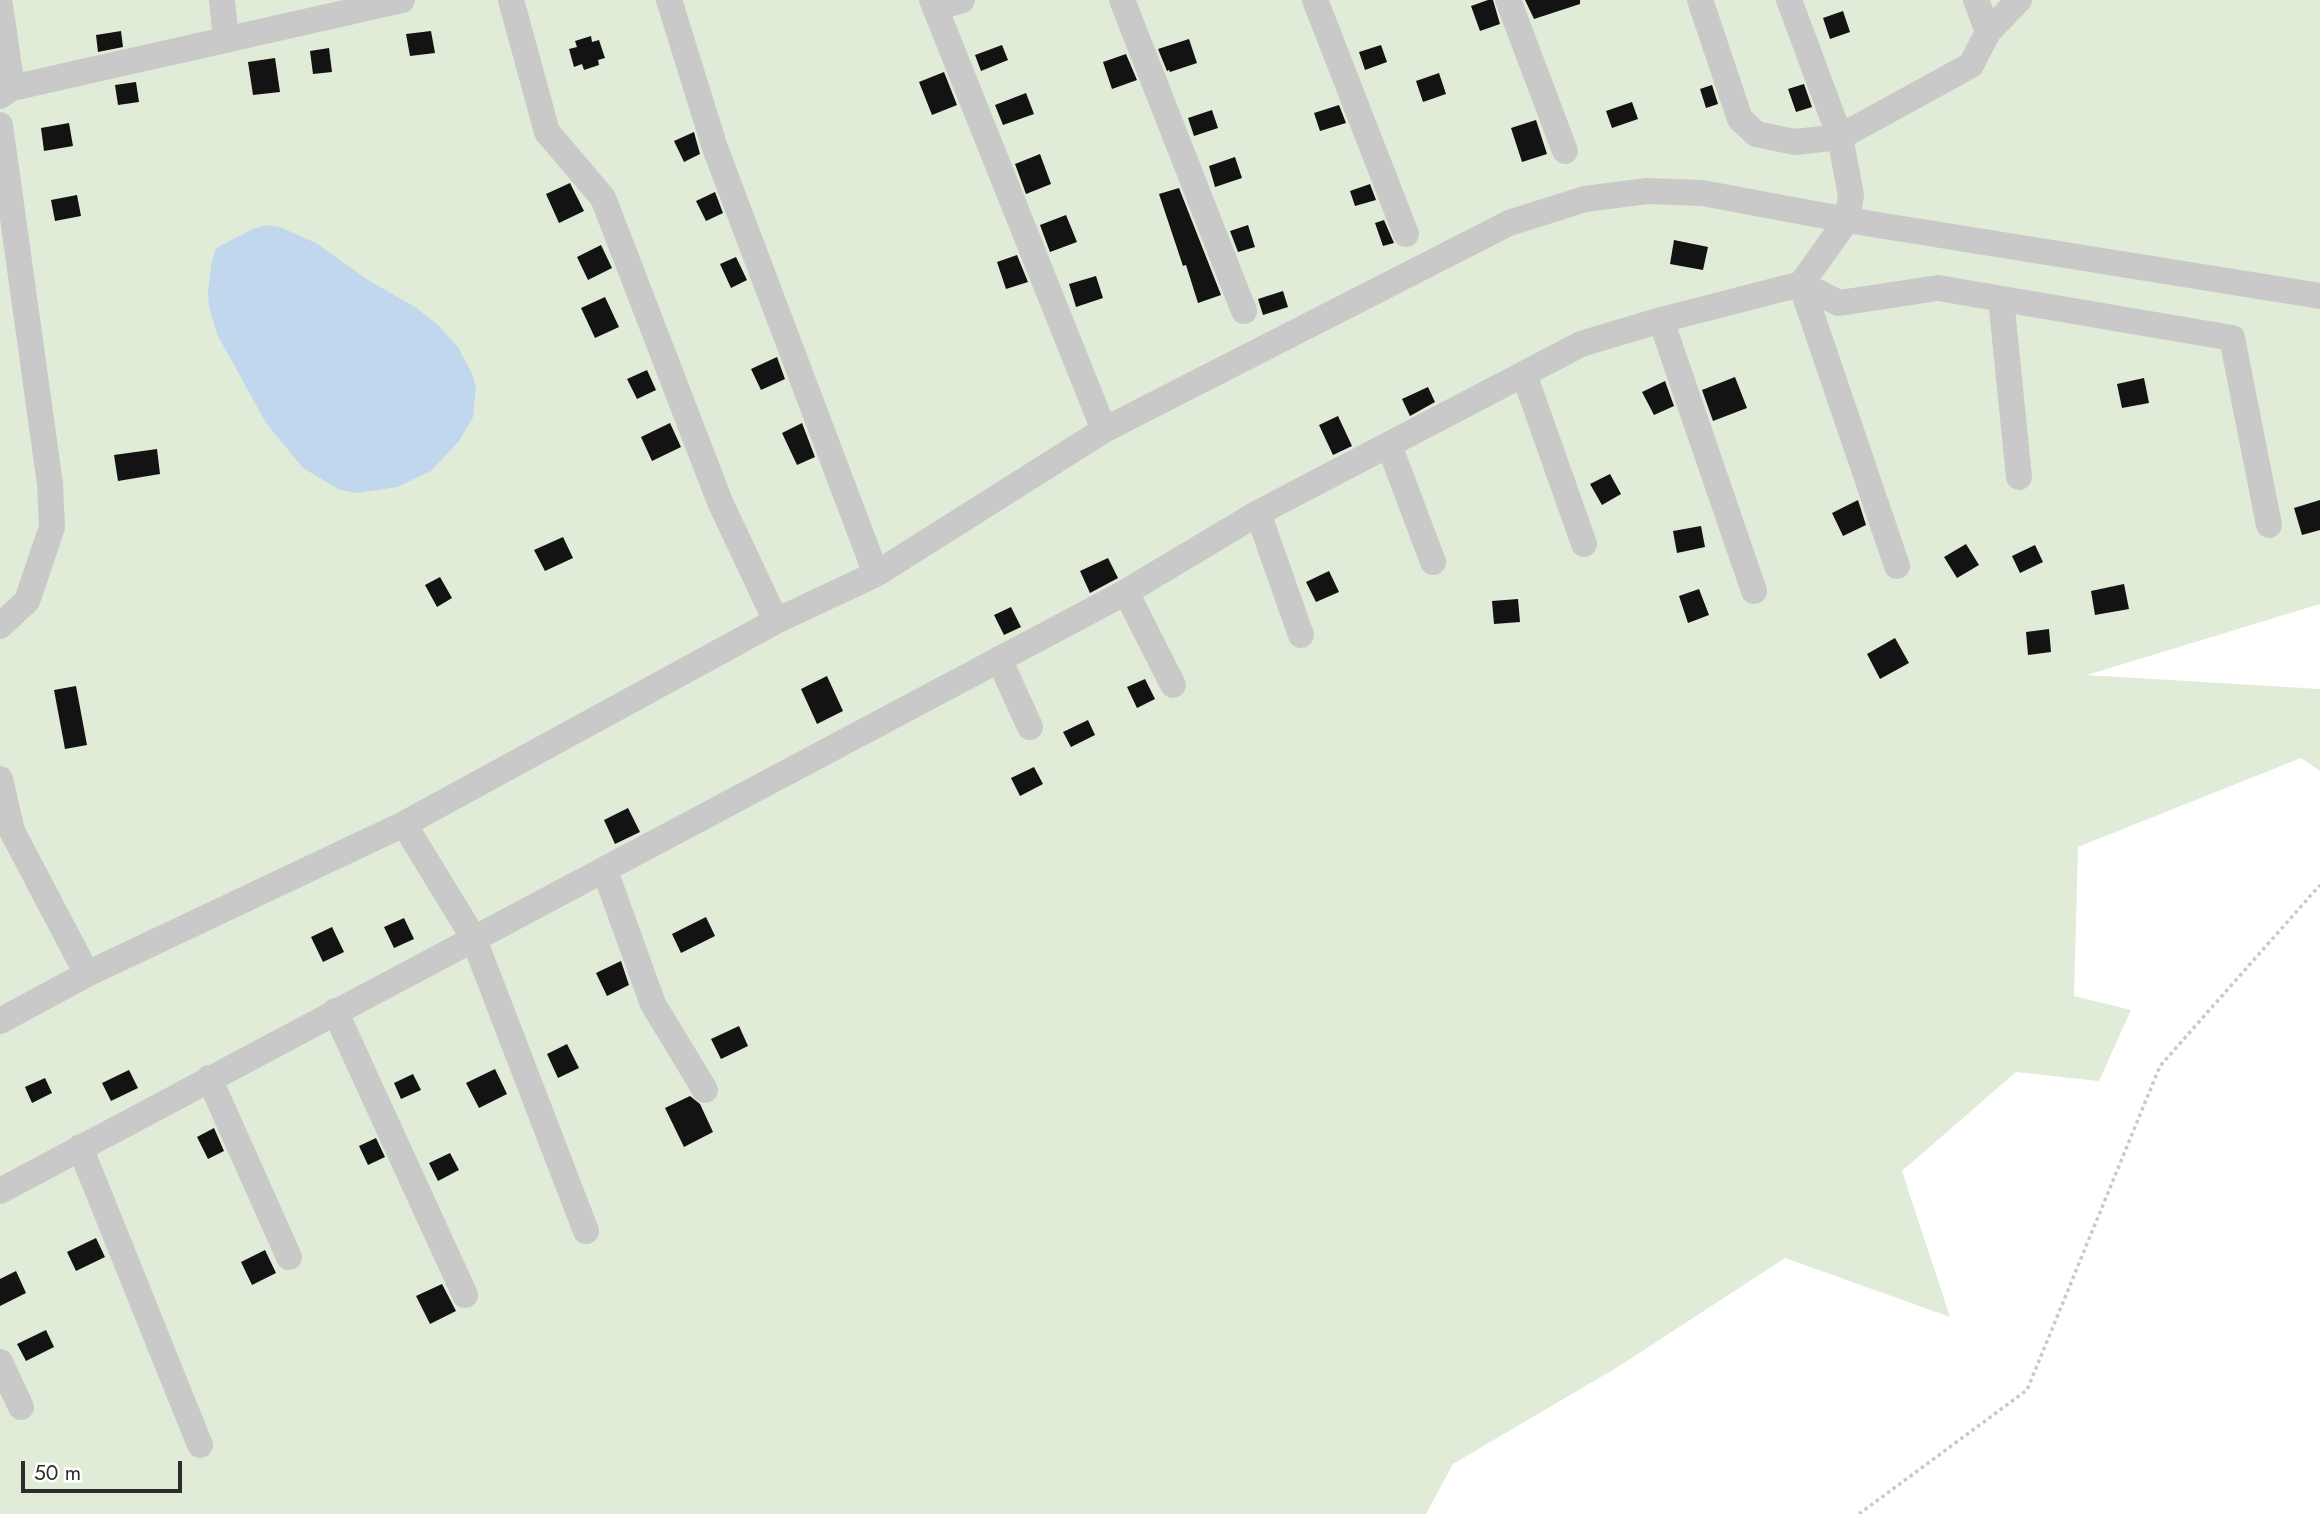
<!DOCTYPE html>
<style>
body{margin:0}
#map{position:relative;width:2320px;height:1514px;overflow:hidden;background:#fff;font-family:Jost,sans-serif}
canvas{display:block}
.scale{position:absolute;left:21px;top:1461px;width:161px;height:32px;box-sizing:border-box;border:4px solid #2c2c2c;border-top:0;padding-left:9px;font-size:21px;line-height:24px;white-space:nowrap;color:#2c2c2c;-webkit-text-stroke:5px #fff;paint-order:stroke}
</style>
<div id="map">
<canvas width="2320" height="1514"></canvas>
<div class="scale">50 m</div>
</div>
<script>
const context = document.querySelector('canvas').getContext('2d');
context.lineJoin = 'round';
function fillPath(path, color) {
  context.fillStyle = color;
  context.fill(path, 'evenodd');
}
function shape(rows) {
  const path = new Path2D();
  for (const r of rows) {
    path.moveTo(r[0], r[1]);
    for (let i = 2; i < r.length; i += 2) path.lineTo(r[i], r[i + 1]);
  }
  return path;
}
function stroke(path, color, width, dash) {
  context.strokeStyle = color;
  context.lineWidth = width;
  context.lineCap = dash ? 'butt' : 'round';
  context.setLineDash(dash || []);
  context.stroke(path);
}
fillPath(shape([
 [0,0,2320,0,2320,604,2087,675,2320,689,2320,771,2301,758,2078,847,2074,996,2131,1010,2099,1081,2016,1072,1902,1171,1950,1317,1785,1258,1621,1365,1453,1464,1426,1514,0,1514]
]), '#e0ecd8');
fillPath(shape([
 [266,225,280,227,316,243,368,280,415,307,437,324,458,347,472,374,476,387,473,417,459,441,431,471,397,487,357,493,340,490,303,468,266,423,217,334,209,307,208,290,212,261,216,248,253,229]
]), '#c1d7ee');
fillPath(shape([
 [1488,0,1493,0,1500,24,1480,31,1471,6],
 [1525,0,1580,0,1580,4,1534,19],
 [1843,11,1850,32,1830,39,1823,18],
 [121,31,123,47,98,52,96,35],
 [431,31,435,53,410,56,406,34],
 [591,36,592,42,599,40,605,58,598,60,599,65,584,70,582,64,574,67,569,49,577,47,575,41],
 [1189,39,1197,63,1170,72,1169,70,1167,71,1158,49],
 [1002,45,1008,60,981,71,975,55],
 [1381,45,1387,62,1365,70,1359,52],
 [329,48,332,72,313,74,310,51],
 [1126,54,1137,80,1112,89,1103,62],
 [275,58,280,92,253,95,248,62],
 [944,72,957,105,932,115,919,82],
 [1439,73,1446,94,1423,102,1416,81],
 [136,82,139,102,118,105,115,85],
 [1804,84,1812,107,1796,112,1788,89],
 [1712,85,1718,104,1706,108,1700,89],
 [1026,93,1034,114,1003,125,995,105],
 [1632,102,1638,119,1612,128,1606,111],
 [1339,105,1346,123,1320,131,1314,113],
 [1212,110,1218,128,1194,136,1188,118],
 [1536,120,1547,154,1522,162,1511,128],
 [69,123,73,146,44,151,41,128],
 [694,132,700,154,684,162,674,141],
 [1040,154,1051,184,1026,194,1015,164],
 [1235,157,1242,178,1215,187,1209,166],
 [570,183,584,211,559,223,546,194],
 [1370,184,1376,200,1355,206,1350,191],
 [1179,188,1221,295,1198,303,1186,265,1183,266,1159,194],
 [715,192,723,213,706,221,696,201],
 [77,195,81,216,55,221,51,200],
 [1066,215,1077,242,1050,252,1040,225],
 [1384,220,1394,243,1383,246,1375,223],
 [1248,225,1255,247,1238,252,1230,231],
 [1674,240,1708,247,1703,270,1670,264],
 [601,245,612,268,588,280,577,257],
 [1017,255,1028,282,1006,289,997,262],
 [736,257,747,280,731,288,720,264],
 [1096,276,1103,298,1076,307,1069,284],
 [1283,291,1288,307,1263,315,1258,299],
 [605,297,619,327,595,338,581,308],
 [777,357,785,379,761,390,751,369],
 [647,370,656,390,637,399,627,379],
 [1735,377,1747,408,1713,421,1702,390],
 [2144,378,2149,403,2122,408,2117,384],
 [1665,381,1674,406,1654,415,1642,392],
 [1428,387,1435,402,1410,416,1402,399],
 [1338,416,1352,446,1333,455,1319,425],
 [670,423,681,447,652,461,641,437],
 [802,423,815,457,797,465,782,433],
 [157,449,160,474,118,481,114,455],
 [1610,474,1621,494,1602,505,1590,484],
 [1858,500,1866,525,1843,536,1832,513],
 [2320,500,2320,530,2302,535,2294,508],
 [1701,526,1705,547,1677,553,1673,531],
 [563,537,573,558,545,571,534,550],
 [1966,544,1979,565,1957,578,1944,557],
 [2035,545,2043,562,2020,573,2012,556],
 [1108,558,1118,578,1090,593,1080,571],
 [1329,571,1339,592,1316,602,1306,582],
 [440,577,452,598,437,607,425,585],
 [2124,584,2129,609,2095,615,2091,591],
 [1699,589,1709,615,1688,623,1679,596],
 [1518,599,1520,622,1494,624,1492,601],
 [1011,607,1021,627,1004,635,994,615],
 [2049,629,2051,652,2028,655,2026,632],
 [1895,638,1909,663,1880,679,1867,654],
 [827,676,843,711,817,724,801,689],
 [1145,679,1155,699,1137,708,1127,687],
 [76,686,87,745,65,749,54,690],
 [1088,720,1095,735,1071,747,1063,732],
 [1034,767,1043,784,1020,796,1011,778],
 [628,808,640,832,615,844,604,820],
 [706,917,715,936,681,953,672,934],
 [404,918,414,939,394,948,384,927],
 [332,927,344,952,323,962,311,937],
 [621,961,629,985,607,996,596,973],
 [739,1026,748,1046,721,1059,711,1039],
 [567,1044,579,1068,558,1078,547,1054],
 [495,1069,507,1094,479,1108,466,1083],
 [129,1070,138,1088,111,1101,102,1083],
 [413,1074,421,1090,401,1099,394,1083],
 [45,1078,52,1093,32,1103,25,1087],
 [690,1096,700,1104,713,1132,684,1147,665,1108],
 [214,1128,224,1151,208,1159,197,1137],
 [376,1138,385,1157,368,1165,359,1146],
 [450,1153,459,1170,438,1181,429,1163],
 [96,1238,105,1257,76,1271,67,1252],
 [265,1250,276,1273,252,1285,241,1262],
 [16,1271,26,1293,0,1306,0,1279],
 [442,1284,456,1311,430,1324,416,1296],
 [46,1330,54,1347,26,1361,17,1344]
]), '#131313');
stroke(shape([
 [1859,1514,2027,1390,2160,1066,2320,885]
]), '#c9c9c9', 3.5, [3.5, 3.5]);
stroke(shape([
 [222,0,226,40],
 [511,0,547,132,603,198,720,502,776,621],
 [669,0,715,148,876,574],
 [932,0,1104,430],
 [1122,0,1244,311],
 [1315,0,1406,234],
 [1508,0,1565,151],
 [1700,0,1740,119,1756,134,1795,142,1840,137,1971,65,1988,32,2019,0],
 [1789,0,1840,137,1851,195,1847,220,1801,284,1897,566],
 [1976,0,1988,32],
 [0,5,12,88],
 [936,8,962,0],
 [0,96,12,88,402,0],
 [0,125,50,484,52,527,27,601,0,626],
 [2001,299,2019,477],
 [1661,320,1754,591],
 [1524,374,1584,544],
 [1389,445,1433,562],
 [1258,513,1301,635],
 [1126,592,1173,685],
 [999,659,1030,727],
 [0,779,12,831,87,974],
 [404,824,473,937,586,1231],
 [605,871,653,1004,705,1090],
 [335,1011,465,1295],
 [0,1021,87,974,404,824,776,621,876,574,1104,430,1509,223,1585,199,1647,191,1702,193,1847,220,2320,296],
 [209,1078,289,1257],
 [80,1147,200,1445],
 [0,1191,1126,592,1258,513,1581,344,1661,320,1801,284,1839,303,1938,288,2232,338,2269,525],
 [0,1362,21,1407]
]), '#c9c9c9', 26);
</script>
